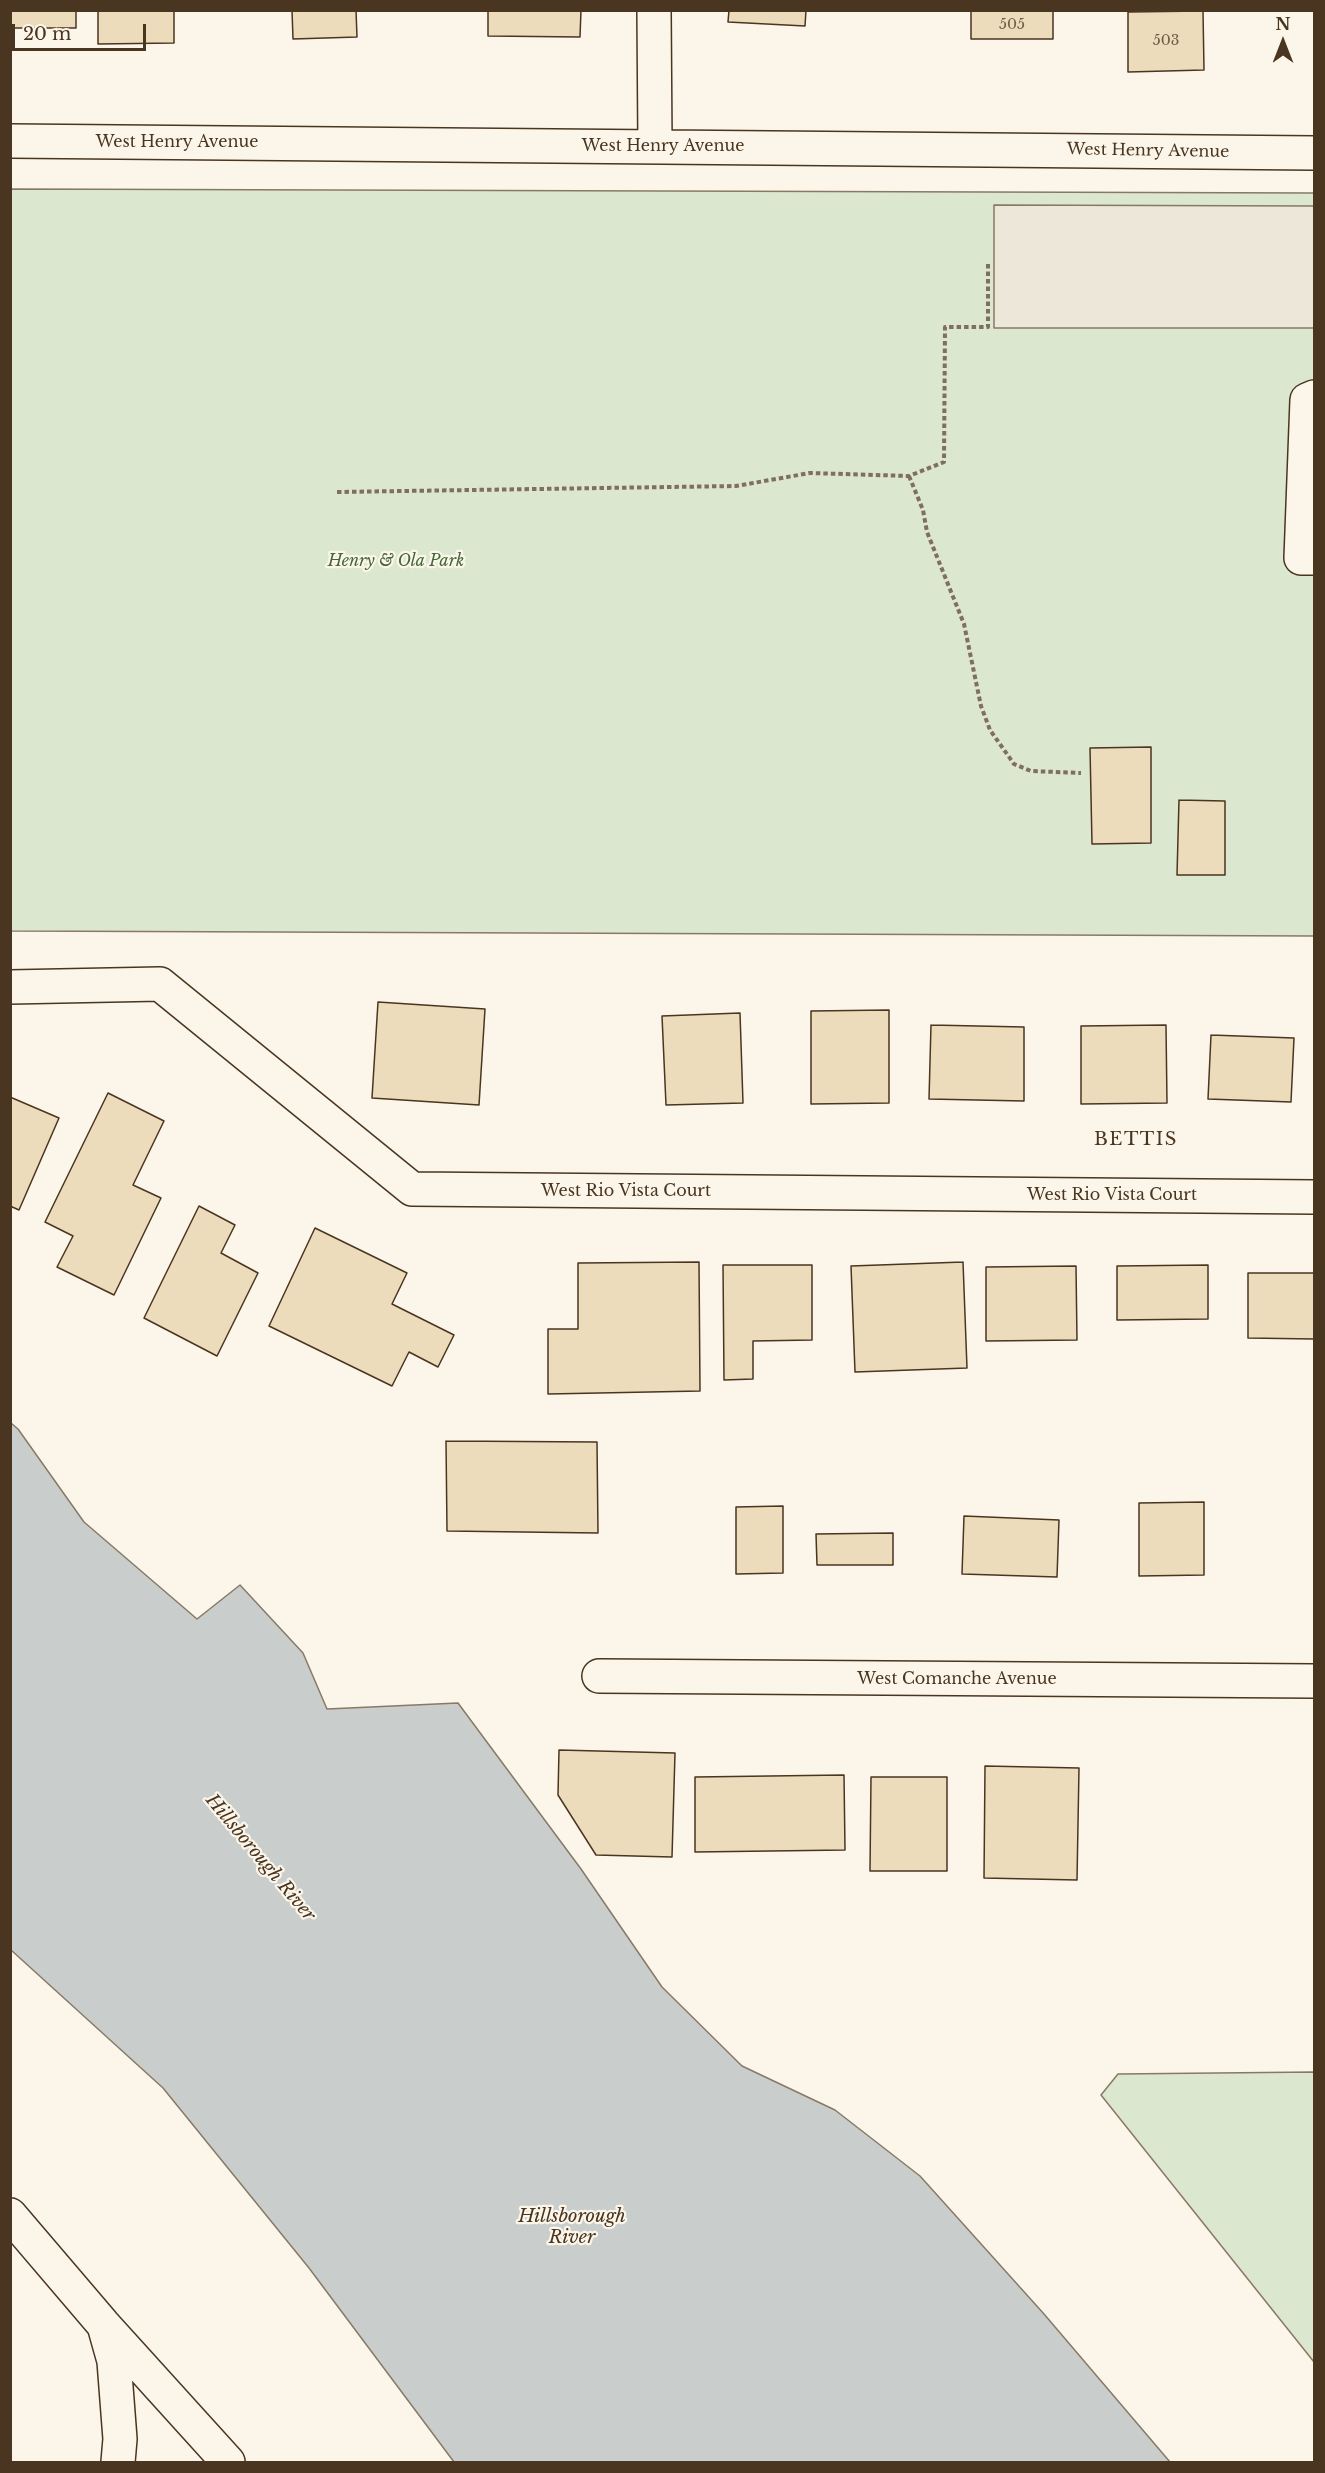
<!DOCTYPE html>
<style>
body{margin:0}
#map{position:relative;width:1325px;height:2473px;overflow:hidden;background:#fbf6e9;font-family:"Libre Baskerville",serif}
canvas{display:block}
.frame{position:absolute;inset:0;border:12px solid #4a3520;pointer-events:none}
.north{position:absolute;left:1253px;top:12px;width:60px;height:60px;-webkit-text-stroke:4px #fbf6e9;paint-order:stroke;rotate:0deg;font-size:16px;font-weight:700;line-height:24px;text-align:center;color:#4a3520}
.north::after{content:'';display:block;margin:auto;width:21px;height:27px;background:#4a3520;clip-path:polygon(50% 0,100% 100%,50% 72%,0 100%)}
.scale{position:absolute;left:12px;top:24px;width:134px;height:27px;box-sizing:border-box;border:3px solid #4a3520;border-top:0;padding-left:8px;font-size:18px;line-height:21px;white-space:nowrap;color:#4a3520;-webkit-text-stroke:4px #fbf6e9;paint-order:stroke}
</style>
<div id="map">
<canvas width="1325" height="2473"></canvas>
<div class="frame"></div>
<div class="north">N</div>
<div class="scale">20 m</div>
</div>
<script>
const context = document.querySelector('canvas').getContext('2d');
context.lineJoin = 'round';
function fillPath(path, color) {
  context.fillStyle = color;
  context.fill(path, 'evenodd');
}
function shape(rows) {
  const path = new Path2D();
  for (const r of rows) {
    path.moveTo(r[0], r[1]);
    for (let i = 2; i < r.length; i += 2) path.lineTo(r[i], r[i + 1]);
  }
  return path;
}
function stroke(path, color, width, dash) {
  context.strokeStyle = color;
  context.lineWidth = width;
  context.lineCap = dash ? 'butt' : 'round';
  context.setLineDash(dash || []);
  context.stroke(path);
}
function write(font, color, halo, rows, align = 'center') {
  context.font = font + ' "Libre Baskerville",serif';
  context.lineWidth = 4.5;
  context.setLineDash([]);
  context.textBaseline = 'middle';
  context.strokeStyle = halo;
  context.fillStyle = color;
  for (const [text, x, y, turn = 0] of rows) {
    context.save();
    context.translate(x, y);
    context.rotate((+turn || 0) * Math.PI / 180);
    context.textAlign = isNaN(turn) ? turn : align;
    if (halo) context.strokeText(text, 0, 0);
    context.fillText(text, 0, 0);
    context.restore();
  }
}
const green = shape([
 [10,189,1314,193,1314,936,11,931,10,189],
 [1314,2072,1314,2362,1101,2095,1118,2074,1314,2072]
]);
fillPath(green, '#dce7d0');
stroke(green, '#887966', 1.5);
const parking = shape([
 [994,205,1314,206,1314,328,994,328,994,205]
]);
fillPath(parking, '#ede7d9');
stroke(parking, '#887966', 1.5);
const water = shape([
 [11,1423,18,1429,84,1522,197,1619,240,1585,303,1653,327,1709,458,1703,581,1869,662,1987,742,2066,835,2110,920,2176,1044,2314,1170,2462,454,2462,309,2268,163,2088,11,1950,11,1423]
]);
fillPath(water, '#c9cecd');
stroke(water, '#887966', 1.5);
const building = shape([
 [10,10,76,10,76,28,10,28,10,10],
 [98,10,174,10,174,43,98,44,98,10],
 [292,10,356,10,357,37,293,39,292,10],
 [488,10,581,10,580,37,488,36,488,10],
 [729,10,806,10,805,26,728,22,729,10],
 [971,10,1053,10,1053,39,971,39,971,10],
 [1203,11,1204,70,1128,72,1128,12,1203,11],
 [1151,747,1151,843,1092,844,1090,748,1151,747],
 [1179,800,1225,801,1225,875,1177,875,1179,800],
 [378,1002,485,1009,479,1105,372,1098,378,1002],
 [889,1010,889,1103,811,1104,811,1011,889,1010],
 [740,1013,743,1103,666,1105,662,1016,740,1013],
 [931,1025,1024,1027,1024,1101,929,1099,931,1025],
 [1166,1025,1167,1103,1081,1104,1081,1026,1166,1025],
 [1211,1035,1294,1038,1291,1102,1208,1099,1211,1035],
 [108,1093,164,1121,133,1185,161,1198,114,1295,57,1267,73,1236,45,1222,108,1093],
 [10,1097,59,1118,19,1210,10,1206,10,1097],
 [199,1206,235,1225,221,1253,258,1273,217,1356,144,1318,199,1206],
 [315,1228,407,1273,392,1304,454,1335,438,1367,409,1352,392,1386,269,1326,315,1228],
 [699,1262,700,1391,548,1394,548,1329,578,1329,578,1263,699,1262],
 [963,1262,967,1368,855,1372,851,1266,963,1262],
 [723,1265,812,1265,812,1340,753,1341,753,1379,724,1380,723,1265],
 [1208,1265,1208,1319,1117,1320,1117,1266,1208,1265],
 [1076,1266,1077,1340,986,1341,986,1267,1076,1266],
 [1248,1273,1314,1273,1314,1339,1248,1338,1248,1273],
 [446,1441,597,1442,598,1533,447,1531,446,1441],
 [1204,1502,1204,1575,1139,1576,1139,1503,1204,1502],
 [783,1506,783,1573,736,1574,736,1507,783,1506],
 [964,1516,1059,1520,1057,1577,962,1574,964,1516],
 [893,1533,893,1565,817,1565,816,1534,893,1533],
 [559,1750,675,1753,672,1857,596,1855,558,1795,559,1750],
 [985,1766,1079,1768,1077,1880,984,1878,985,1766],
 [844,1775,845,1850,695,1852,695,1777,844,1775],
 [871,1777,947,1777,947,1871,870,1871,871,1777]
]);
fillPath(building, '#ecdcbc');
stroke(building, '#4a3520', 1.5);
const minor = shape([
 [654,10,655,146],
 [10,141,1314,153],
 [1314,397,1307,400,1301,558,1314,558],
 [10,987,160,984,412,1189,1314,1197],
 [599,1676,1314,1681],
 [10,2215,103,2324,228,2462],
 [105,2329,114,2361,120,2439,118,2462]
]);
stroke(minor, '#4a3520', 36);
stroke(shape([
 [909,476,923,510,927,532,964,624,981,706,990,730,1014,764,1031,771,1081,773],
 [337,492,736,486,810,473,909,476,944,462,945,327,988,327,988,262]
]), '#7f6f5c', 4, [4.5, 3]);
stroke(minor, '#fbf6e9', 33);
write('14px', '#725f47', null, [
 ["505",1012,25],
 ["503",1166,41]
]);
write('16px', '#4a3520', '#fbf6e9', [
 ["West Henry Avenue",177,142],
 ["West Henry Avenue",663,146],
 ["West Henry Avenue",1148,151,1],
 ["West Rio Vista Court",626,1191],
 ["West Rio Vista Court",1112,1195],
 ["West Comanche Avenue",957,1679]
]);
write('italic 16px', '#436837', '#fbf6e9', [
 ["Henry & Ola Park",396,561]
]);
context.letterSpacing = '1.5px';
write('18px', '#4a3520', '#fbf6e9', [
 ["BETTIS",1136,1140]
]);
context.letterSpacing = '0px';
write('italic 18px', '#4a3520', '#fbf6e9', [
 ["Hillsborough River",260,1858,50],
 ["Hillsborough",572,2217],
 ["River",572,2238]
]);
</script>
